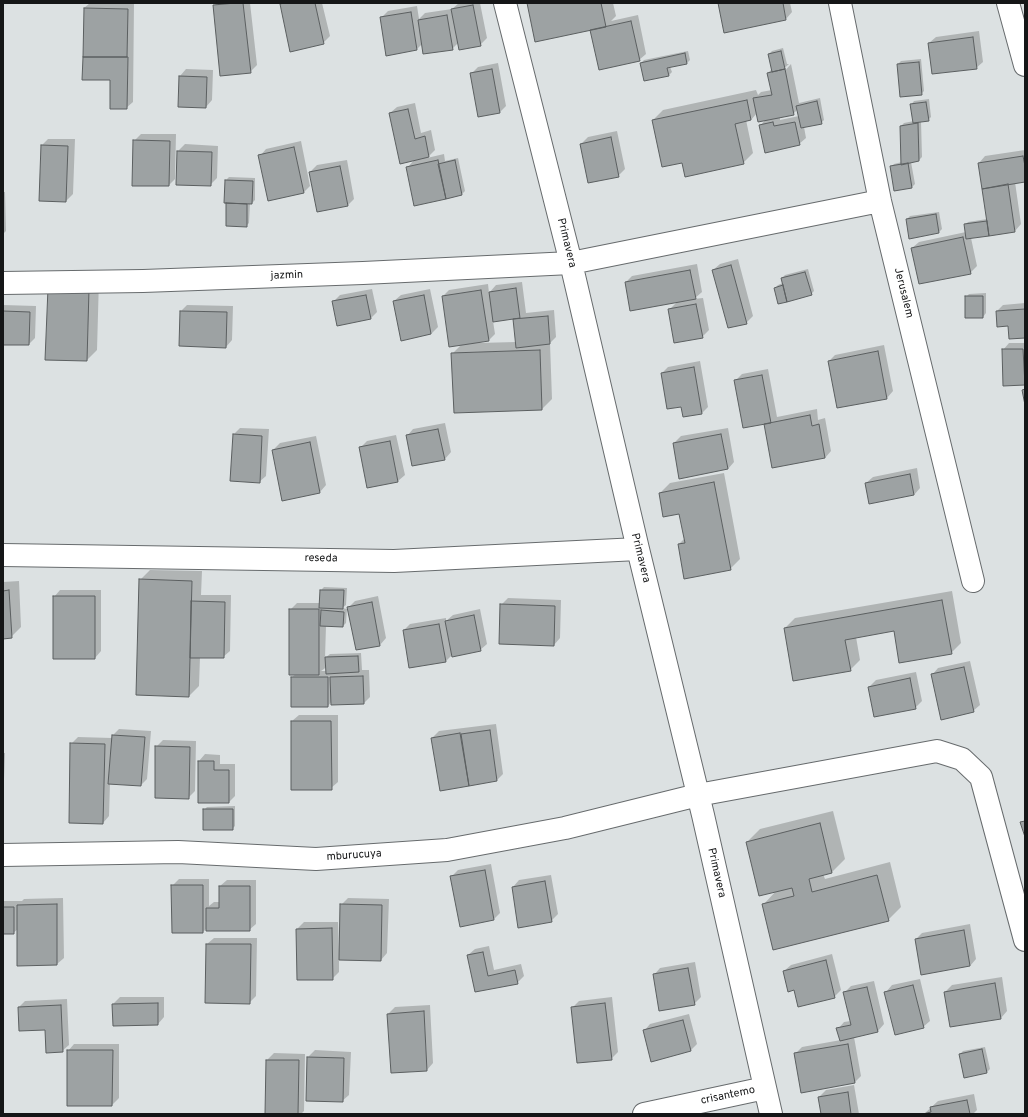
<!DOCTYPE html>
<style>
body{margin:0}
#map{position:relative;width:1028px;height:1117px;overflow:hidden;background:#dce1e2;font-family:Overpass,sans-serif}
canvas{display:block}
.frame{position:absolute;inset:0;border:4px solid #151617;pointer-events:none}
</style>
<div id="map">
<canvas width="1028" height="1117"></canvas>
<div class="frame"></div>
</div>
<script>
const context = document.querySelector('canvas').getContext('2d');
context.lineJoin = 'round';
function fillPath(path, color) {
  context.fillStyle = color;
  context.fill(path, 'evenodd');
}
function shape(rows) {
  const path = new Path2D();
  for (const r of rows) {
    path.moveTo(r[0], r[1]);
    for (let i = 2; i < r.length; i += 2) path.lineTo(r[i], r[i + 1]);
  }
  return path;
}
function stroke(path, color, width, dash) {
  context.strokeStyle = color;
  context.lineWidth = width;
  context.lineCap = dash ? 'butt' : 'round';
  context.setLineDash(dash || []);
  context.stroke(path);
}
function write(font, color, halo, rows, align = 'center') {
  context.font = font + ' Overpass,sans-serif';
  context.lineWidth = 3.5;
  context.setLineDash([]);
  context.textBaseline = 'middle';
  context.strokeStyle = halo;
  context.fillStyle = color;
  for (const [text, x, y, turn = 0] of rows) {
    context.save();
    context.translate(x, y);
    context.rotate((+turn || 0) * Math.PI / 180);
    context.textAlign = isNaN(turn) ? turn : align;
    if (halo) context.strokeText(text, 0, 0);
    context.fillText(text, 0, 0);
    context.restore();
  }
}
fillPath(shape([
 [90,3,134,3,133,102,126,108,111,79,84,8],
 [217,3,250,3,257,65,250,72,214,6],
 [282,3,322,3,330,36,323,43,281,4],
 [459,3,480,3,487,38,480,45,459,42,452,49,422,44,417,49,381,18,388,11,417,6,419,19,425,13,452,9],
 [528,3,613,3,616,16,611,21,638,15,646,54,639,60,591,29],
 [719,3,790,3,792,12,786,19],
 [979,31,983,62,976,68,929,43,936,37],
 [783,48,787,64,789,64,780,72,782,74,791,64,799,103,820,98,824,120,821,123,804,127,806,138,799,144,760,126,766,119,757,113,751,120,746,120,753,153,743,163,683,162,653,120,663,110,756,90,758,95,761,92,772,90,768,73,772,69,769,54,772,51],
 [798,109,799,116,780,120,780,117,793,114],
 [688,51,690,60,687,63,670,67,672,72,669,75,641,63,644,60],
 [921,59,924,91,921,94,898,64,901,61],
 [498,63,506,106,500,112,471,74,478,67],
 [186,69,213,70,212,100,206,107,179,106,180,76],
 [929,99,931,117,928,120,921,121,922,157,919,160,911,162,915,184,912,187,891,167,894,164,902,162,901,126,904,123,914,121,911,105,914,101],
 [415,103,421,133,431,130,435,150,427,158,444,154,445,161,458,158,465,191,462,194,407,168,415,159,390,113,397,107],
 [617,131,625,169,618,176,581,144,588,137],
 [141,134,176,134,175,179,169,185,134,141],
 [48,139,75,139,73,194,66,201,42,145],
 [301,141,310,186,304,192,260,156,266,149],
 [185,144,218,146,217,178,210,185,178,151],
 [1025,150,1025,181,1015,182,1021,224,1015,231,971,238,977,266,970,273,912,248,919,242,966,232,965,225,968,222,987,219,979,163,985,156],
 [347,160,354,199,347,206,310,172,317,165],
 [229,177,255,178,255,200,252,203,250,203,249,223,246,226,227,202,225,202,226,180],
 [3,192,5,192,6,231,3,234],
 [939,212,942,229,939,232,907,219,910,216],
 [738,259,753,316,746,323,713,270,720,264],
 [697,264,702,292,694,299,703,298,709,330,702,337,669,310,677,302,626,282,632,276],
 [808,269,814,291,811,294,775,288,778,285,783,283,782,278,785,275],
 [99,279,97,350,87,360,46,359,49,288],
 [522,282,526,313,554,310,556,337,550,343,552,399,542,409,455,412,452,354,462,344,443,296,449,290,488,284,489,293,496,285],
 [514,318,516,342,478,343,478,342,489,340,495,334,493,321],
 [372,289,377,312,370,319,333,302,340,295],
 [430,289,438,327,431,334,402,340,394,301,401,295],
 [986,293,986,313,983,317,966,317,966,297,969,294],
 [1025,303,1025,337,1009,325,997,311,1003,305],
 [3,305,36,306,35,338,29,344,3,344],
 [187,305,233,306,232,340,226,347,181,311],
 [1009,343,1025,343,1024,384,1003,350],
 [884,345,893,391,887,398,829,361,835,355],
 [700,361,708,407,702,413,682,406,662,373,668,367],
 [768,369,777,417,817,409,818,420,825,418,831,451,825,458,765,423,735,381,742,374],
 [445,423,451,452,445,459,407,436,413,429],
 [240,428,269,429,266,476,259,482,234,434],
 [728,428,734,462,728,469,674,443,681,436],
 [396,435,405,475,398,481,368,487,360,448,367,441],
 [316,436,326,485,320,492,273,450,280,443],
 [917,468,920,488,914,495,866,483,873,477],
 [724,473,740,559,730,569,679,544,685,538,680,513,660,493,670,483],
 [150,570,202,571,201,595,231,595,230,651,223,657,200,657,199,686,189,696,140,580],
 [19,581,21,627,11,637,3,638,3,582],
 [324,587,347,588,346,605,342,608,347,609,346,623,343,626,326,626,325,658,330,654,361,653,362,670,369,670,370,697,364,703,332,701,328,706,292,677,296,674,290,610,297,603,321,603,321,590],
 [327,666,327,671,321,671,324,669],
 [60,590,101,590,101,651,95,658,54,597],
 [952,591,961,643,951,653,895,630,856,637,860,660,850,670,785,628,795,618],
 [378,596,386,638,380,645,356,649,348,608,355,601],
 [508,598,561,600,560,638,554,645,501,605],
 [480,609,487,644,480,650,453,654,446,661,404,630,410,624,446,618,446,621,453,615],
 [970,661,980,705,973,711,932,675,938,668],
 [916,672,922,701,915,708,869,687,876,680],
 [299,715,338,715,338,782,331,788,292,721],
 [496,724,503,774,497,780,440,789,432,738,439,731],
 [119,729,151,731,147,779,141,785,110,783,109,816,103,823,71,744,78,737,112,738,113,735],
 [163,740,196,741,195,791,188,798,156,747],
 [3,753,5,753,3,806],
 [205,754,220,755,220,764,235,764,235,796,229,802,199,761],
 [235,806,235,826,232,829,204,810,207,807],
 [833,811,845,859,832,872,823,874,825,879,890,862,901,907,888,920,763,905,777,890,747,842,760,829],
 [491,864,500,913,494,919,451,877,458,870],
 [551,875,558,914,551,921,513,887,519,880],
 [179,879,209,879,209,906,214,902,220,902,220,886,227,880,256,880,256,924,249,930,207,928,203,932,173,932,172,886],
 [63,898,64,958,57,964,18,929,13,933,3,933,3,901,22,901,24,899],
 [348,898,389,899,387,953,381,960,339,959,339,972,332,979,298,979,297,929,304,922,338,922,339,950,340,950,341,905],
 [970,924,976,959,970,966,916,939,922,933],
 [214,938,257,938,256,996,249,1003,207,944],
 [489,946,494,970,521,964,524,976,517,983,475,991,468,955,475,949],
 [832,954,841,990,834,997,795,989,784,971,791,965],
 [695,962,701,997,694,1004,654,975,660,968],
 [1002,977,1007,1011,1001,1018,945,992,952,985],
 [920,979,930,1021,923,1027,886,992,892,985],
 [874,981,884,1024,878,1031,854,1037,861,1076,855,1082,795,1054,802,1047,841,1040,838,1029,844,1022,851,1021,844,993,851,986],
 [120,997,164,997,164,1017,158,1024,114,1025,113,1004],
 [612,997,618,1052,611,1059,572,1008,579,1001],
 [67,999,69,1045,62,1051,46,1029,19,1007,25,1001],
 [430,1005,433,1063,427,1070,392,1072,388,1014,395,1007],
 [689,1014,697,1044,691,1050,644,1031,650,1024],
 [74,1044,119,1044,119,1098,112,1105,68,1105,68,1051],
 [985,1047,990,1069,987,1072,960,1054,963,1051],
 [315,1050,351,1052,349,1095,342,1101,308,1057],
 [274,1053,305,1054,304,1111,301,1114,266,1114,267,1060],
 [854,1085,859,1114,822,1114,819,1097,826,1090],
 [974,1094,977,1110,973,1114,924,1114,938,1101]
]), '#0003');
const building = shape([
 [236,3,243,3,251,73,220,76,213,5,236,3],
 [284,3,315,3,324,44,290,52,280,4,284,3],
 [527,3,601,3,606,27,535,42,527,3],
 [718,3,783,3,786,20,724,33,718,3],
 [473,5,481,46,459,50,451,9,473,5],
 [84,8,128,9,127,57,83,57,84,8],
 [411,12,417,50,386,56,380,17,411,12],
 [447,15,453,50,423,54,418,20,447,15],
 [631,21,640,61,599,70,590,30,631,21],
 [973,37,977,69,932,74,928,43,973,37],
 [781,51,785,69,772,72,768,54,781,51],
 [685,53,687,64,667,68,669,76,644,81,640,63,685,53],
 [83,57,128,57,127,109,110,109,110,80,82,80,83,57],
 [919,62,922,95,900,97,897,64,919,62],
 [492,69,500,113,478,117,470,73,492,69],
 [785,69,794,115,758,122,753,98,772,95,767,73,785,69],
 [179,76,207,77,206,108,178,107,179,76],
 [747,100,751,120,735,124,744,164,685,177,682,163,662,167,652,120,747,100],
 [817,101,822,124,801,128,796,106,817,101],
 [926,102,929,121,913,123,910,104,926,102],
 [408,109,415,139,425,136,429,157,400,164,389,113,408,109],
 [773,122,774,126,795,122,800,145,765,153,759,125,773,122],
 [918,123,919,161,901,165,900,126,918,123],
 [611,137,619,177,588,183,580,144,611,137],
 [133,140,170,141,169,186,132,186,133,140],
 [41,145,68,146,66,202,39,201,41,145],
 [294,147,304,193,268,201,258,155,294,147],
 [177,151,212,152,211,186,176,185,177,151],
 [1023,156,1025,166,1025,182,982,189,978,163,1023,156],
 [438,160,446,199,414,206,406,167,438,160],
 [455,160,462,195,446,199,438,164,455,160],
 [908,163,912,188,894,191,890,166,908,163],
 [340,166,348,206,317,212,309,172,340,166],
 [225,180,253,181,252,204,224,203,225,180],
 [1008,184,1015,232,989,236,982,189,1008,184],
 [226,203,247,204,247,227,226,226,226,203],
 [936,214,939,233,909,239,906,219,936,214],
 [987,221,989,236,966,239,964,224,987,221],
 [963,237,971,274,919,284,911,248,963,237],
 [731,265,747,324,728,328,712,270,731,265],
 [690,270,696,299,630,311,625,282,690,270],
 [805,272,812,295,787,302,781,278,805,272],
 [783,285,787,302,778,304,774,288,783,285],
 [48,288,89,289,87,361,45,360,48,288],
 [516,288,520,318,493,322,489,292,516,288],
 [481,290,489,341,449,347,442,296,481,290],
 [366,295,371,319,337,326,332,301,366,295],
 [424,295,431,334,401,341,393,301,424,295],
 [965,296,983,296,983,318,965,318,965,296],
 [696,304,703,338,674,343,668,309,696,304],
 [1025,309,1025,338,1009,339,1008,326,997,327,996,311,1025,309],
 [3,311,30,312,29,345,3,345,3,311],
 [180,311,227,312,226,348,179,346,180,311],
 [548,316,550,344,516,348,513,319,548,316],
 [1002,349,1023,349,1025,385,1003,386,1002,349],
 [540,350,542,410,454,413,451,353,540,350],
 [878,351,887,399,837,408,828,361,878,351],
 [694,367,702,414,683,417,681,407,667,409,661,373,694,367],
 [762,375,771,423,743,428,734,380,762,375],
 [1025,389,1025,405,1022,390,1025,389],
 [810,415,812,426,819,424,825,458,772,468,764,424,810,415],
 [438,429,445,460,412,466,406,435,438,429],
 [233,434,262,436,260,483,230,481,233,434],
 [721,434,728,469,679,479,673,443,721,434],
 [390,441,398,482,367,488,359,447,390,441],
 [310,442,320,493,282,501,272,450,310,442],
 [910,474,914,495,869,504,865,483,910,474],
 [714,482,731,570,684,579,678,544,685,543,679,514,663,517,659,493,714,482],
 [139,579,192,581,189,697,136,695,139,579],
 [9,590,12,638,3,639,3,591,9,590],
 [320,590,344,590,343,609,319,608,320,590],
 [53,596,95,596,95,659,53,659,53,596],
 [942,600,952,654,899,663,894,631,845,640,851,671,793,681,784,628,942,600],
 [191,601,225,602,224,658,190,658,191,601],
 [372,602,380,646,356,650,347,607,372,602],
 [500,604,555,606,554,646,499,644,500,604],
 [289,609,319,609,319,675,289,675,289,609],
 [321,610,344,612,343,627,320,626,321,610],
 [474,615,481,651,452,657,445,621,474,615],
 [439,624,446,662,409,668,403,630,439,624],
 [358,656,359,672,326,674,325,657,358,656],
 [964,667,974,712,941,720,931,674,964,667],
 [363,676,364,704,331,705,330,677,363,676],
 [291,677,328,677,328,707,291,707,291,677],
 [910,678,916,709,874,717,868,687,910,678],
 [291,721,331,721,332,790,291,790,291,721],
 [490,730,497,781,469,786,461,734,490,730],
 [460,733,469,786,440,791,431,738,460,733],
 [112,735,145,737,141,786,108,784,112,735],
 [70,743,105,744,103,824,69,823,70,743],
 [155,746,190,747,189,799,155,798,155,746],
 [198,761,214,761,214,770,229,770,229,803,198,803,198,761],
 [203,809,233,809,233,830,203,830,203,809],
 [1025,821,1025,837,1020,822,1025,821],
 [820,823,832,873,809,879,812,892,877,875,889,921,773,950,762,904,794,896,792,888,759,896,746,842,820,823],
 [485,870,494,920,460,927,450,876,485,870],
 [545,881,552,922,518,928,512,887,545,881],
 [171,885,203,885,203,933,172,933,171,885],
 [219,886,250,886,250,931,206,931,206,908,219,908,219,886],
 [57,904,57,965,17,966,17,905,57,904],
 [340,904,382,905,381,961,339,960,340,904],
 [3,907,14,907,14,934,3,934,3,907],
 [332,928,333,980,297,980,296,929,332,928],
 [964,930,970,966,921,975,915,939,964,930],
 [206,944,251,944,250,1004,205,1003,206,944],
 [483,952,488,976,515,970,518,984,475,992,467,955,483,952],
 [826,960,835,998,798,1007,794,990,788,992,783,971,826,960],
 [688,968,695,1005,659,1011,653,974,688,968],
 [995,983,1001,1019,950,1027,944,992,995,983],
 [913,985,924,1028,895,1035,884,992,913,985],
 [867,987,878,1032,840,1041,836,1028,851,1025,843,992,867,987],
 [158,1003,158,1025,113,1026,112,1004,158,1003],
 [605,1003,612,1060,577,1063,571,1007,605,1003],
 [61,1005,63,1052,46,1053,45,1030,19,1031,18,1007,61,1005],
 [424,1011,427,1071,391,1073,387,1014,424,1011],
 [683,1020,691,1051,651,1062,643,1030,683,1020],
 [848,1044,855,1083,801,1093,794,1053,848,1044],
 [982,1049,987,1073,964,1078,959,1054,982,1049],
 [67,1050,113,1050,112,1106,67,1106,67,1050],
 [307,1057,344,1058,343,1102,306,1101,307,1057],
 [266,1060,299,1060,298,1114,265,1114,266,1060],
 [848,1092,851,1114,821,1114,818,1097,848,1092],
 [967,1100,970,1114,923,1114,931,1112,930,1107,967,1100]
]);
fillPath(building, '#9da2a3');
stroke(building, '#5b5f60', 1);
const street = shape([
 [505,3,571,263,638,549,703,815,771,1114],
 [840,3,880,201,973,581],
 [1008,3,1025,65],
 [3,283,143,281,363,273,571,263,880,201],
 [3,555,394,561,638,549],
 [3,855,178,852,316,859,447,850,565,828,698,795,937,751,962,759,981,777,1025,940],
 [644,1114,765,1088]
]);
stroke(street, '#676b6d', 24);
stroke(street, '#fff', 22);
write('11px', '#151617', '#fff', [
 ["Primavera",566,243,76],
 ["jazmin",287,276,-2],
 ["Jerusalem",903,293,76],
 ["Primavera",640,558,76],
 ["reseda",321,559,1],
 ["mburucuya",354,856,-4],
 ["Primavera",716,873,77],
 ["crisantemo",728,1096,-12]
]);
</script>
